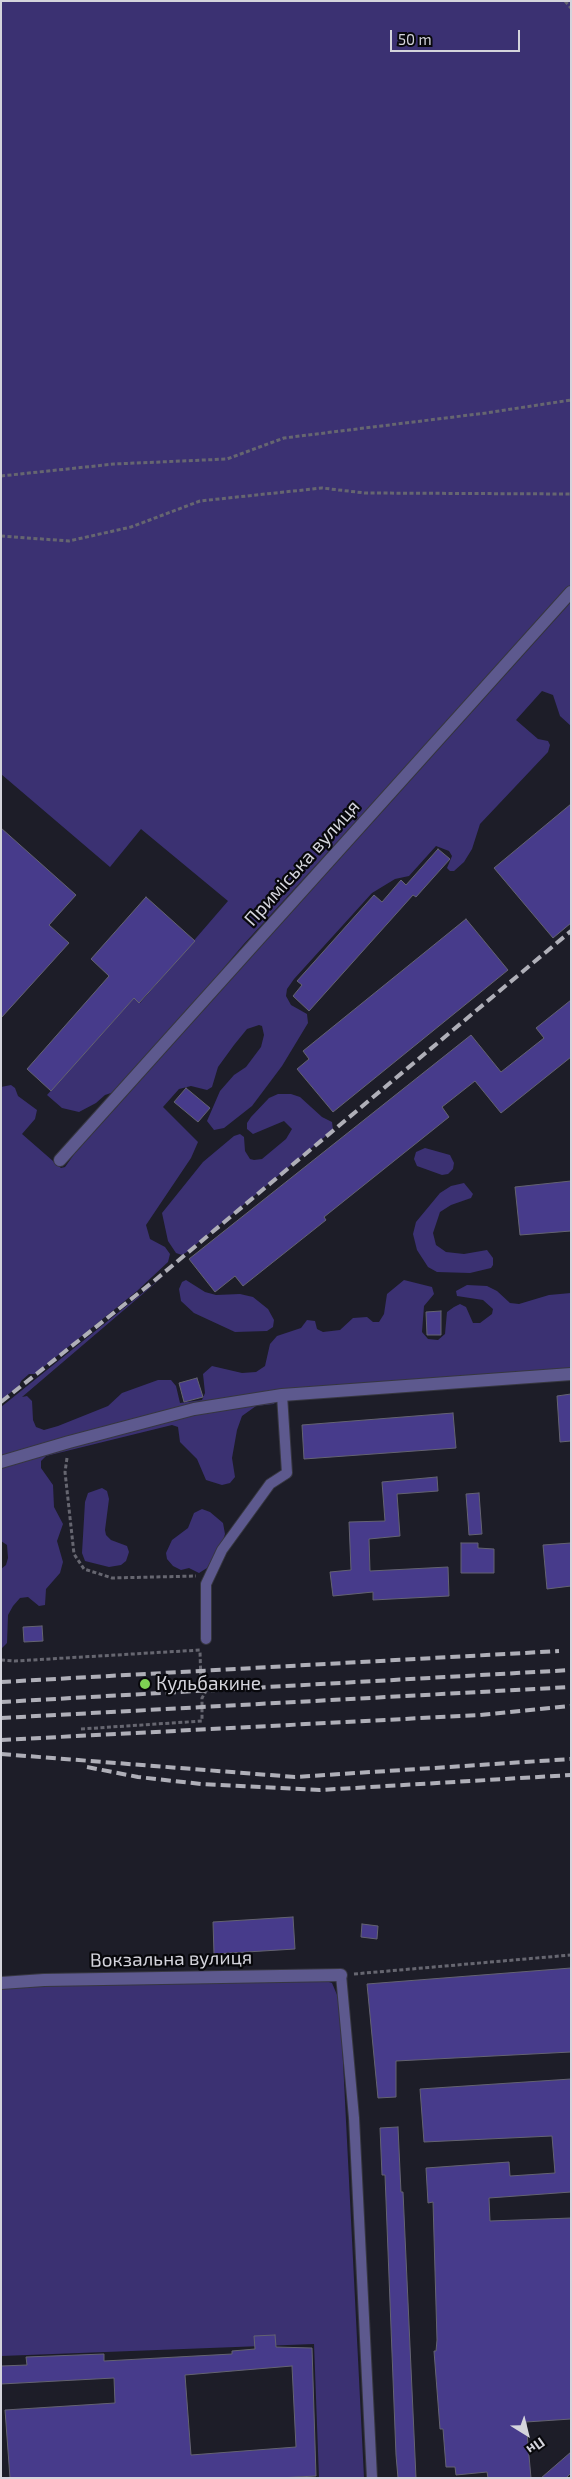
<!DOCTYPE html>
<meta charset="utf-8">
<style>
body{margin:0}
#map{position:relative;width:572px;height:2479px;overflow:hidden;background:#1d1d28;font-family:"Exo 2",sans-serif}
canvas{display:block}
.frame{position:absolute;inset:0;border:2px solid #d4d4dc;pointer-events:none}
.north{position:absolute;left:502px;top:2409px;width:50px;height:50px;-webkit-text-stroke:4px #08080c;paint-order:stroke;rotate:144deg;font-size:14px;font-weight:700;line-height:20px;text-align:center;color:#d4d4dc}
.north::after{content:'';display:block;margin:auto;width:18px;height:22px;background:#d4d4dc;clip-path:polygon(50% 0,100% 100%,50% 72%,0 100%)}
.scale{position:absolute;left:390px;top:30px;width:130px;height:22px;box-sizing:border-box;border:2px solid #d4d4dc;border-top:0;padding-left:6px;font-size:15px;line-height:18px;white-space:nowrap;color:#d4d4dc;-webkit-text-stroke:4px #08080c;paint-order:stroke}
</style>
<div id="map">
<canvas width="572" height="2479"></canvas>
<div class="frame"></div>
<div class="north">Пн</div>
<div class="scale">50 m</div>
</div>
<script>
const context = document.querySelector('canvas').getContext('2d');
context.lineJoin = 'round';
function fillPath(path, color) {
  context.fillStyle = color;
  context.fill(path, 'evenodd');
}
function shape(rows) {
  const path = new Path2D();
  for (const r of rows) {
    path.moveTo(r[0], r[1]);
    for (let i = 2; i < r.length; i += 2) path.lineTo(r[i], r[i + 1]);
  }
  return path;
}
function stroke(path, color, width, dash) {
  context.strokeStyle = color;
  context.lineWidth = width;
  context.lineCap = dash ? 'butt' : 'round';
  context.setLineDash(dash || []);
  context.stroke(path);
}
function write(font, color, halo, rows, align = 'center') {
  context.font = font + ' "Exo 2",sans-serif';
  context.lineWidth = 4.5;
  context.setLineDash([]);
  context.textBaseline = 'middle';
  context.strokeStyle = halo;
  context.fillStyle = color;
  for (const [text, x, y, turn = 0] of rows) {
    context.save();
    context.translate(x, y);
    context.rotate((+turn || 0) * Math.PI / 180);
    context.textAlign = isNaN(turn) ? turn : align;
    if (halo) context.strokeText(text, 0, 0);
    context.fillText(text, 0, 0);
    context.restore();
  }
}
fillPath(shape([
 [1,1,571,1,571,586,243,945,131,1078,120,1090,105,1095,96,1103,79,1112,62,1108,47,1095,134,998,140,1003,228,901,141,829,110,867,1,774],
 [571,602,571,726,560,716,553,695,542,691,516,720,538,739,548,741,550,745,548,752,480,824,472,849,464,862,454,871,450,871,447,868,452,856,449,851,436,846,409,876,395,879,372,893,294,979,287,989,286,996,291,1005,307,1014,308,1023,282,1066,252,1106,224,1128,214,1130,207,1121,220,1091,234,1075,246,1067,261,1047,264,1035,262,1026,259,1025,247,1029,234,1045,218,1067,212,1087,207,1090,191,1086,179,1089,163,1107,198,1142,191,1158,146,1225,150,1239,165,1247,170,1254,168,1262,137,1291,35,1374,29,1374,21,1381,19,1386,1,1400,1,1087,11,1085,15,1088,18,1096,37,1110,35,1119,22,1134,61,1168,65,1167,75,1153],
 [278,1094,291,1094,300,1097,322,1117,332,1122,333,1130,187,1252,182,1255,176,1253,168,1241,162,1213,203,1162,234,1136,240,1134,244,1137,245,1151,250,1159,254,1160,262,1159,286,1139,292,1129,284,1121,253,1134,247,1129,247,1123,251,1117,269,1098],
 [425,1148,450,1155,454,1163,453,1169,448,1174,442,1175,417,1166,414,1159,416,1152],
 [464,1183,473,1194,471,1198,451,1205,440,1212,433,1233,436,1245,446,1252,464,1254,487,1250,493,1258,493,1265,491,1268,470,1273,437,1272,428,1267,417,1250,413,1234,416,1222,440,1193,451,1186],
 [165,1275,22,1397,27,1396,32,1401,33,1420,36,1427,44,1430,58,1426,108,1406,122,1393,158,1380,171,1380,176,1386,180,1403,202,1400,205,1393,203,1374,212,1366,242,1373,256,1372,265,1366,270,1344,277,1336,301,1328,307,1320,315,1321,317,1329,323,1332,340,1330,353,1318,367,1317,373,1322,379,1322,384,1314,387,1294,404,1280,432,1287,434,1294,424,1306,422,1332,428,1339,438,1340,445,1334,447,1312,454,1307,460,1304,466,1307,473,1323,480,1323,492,1314,493,1309,483,1300,457,1296,456,1291,467,1285,487,1286,497,1291,510,1303,519,1304,549,1295,571,1293,571,1370,276,1398,274,1404,256,1406,242,1416,237,1430,232,1458,235,1477,230,1483,222,1485,206,1480,197,1459,180,1442,178,1427,172,1425,46,1456,41,1461,41,1468,53,1485,54,1507,63,1524,57,1541,63,1562,60,1573,46,1589,45,1605,39,1606,28,1597,20,1598,13,1606,8,1615,7,1643,1,1649,1,1569,6,1565,8,1558,7,1545,1,1541,1,1407],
 [186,1280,205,1292,216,1295,240,1294,253,1297,268,1309,274,1320,273,1327,267,1331,235,1332,194,1313,181,1301,179,1289,182,1282],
 [102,1488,107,1491,109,1499,105,1530,106,1535,111,1540,127,1546,129,1552,126,1561,121,1565,109,1567,85,1561,82,1553,85,1502,88,1493],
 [202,1509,210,1512,223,1523,225,1534,222,1543,207,1568,199,1573,189,1568,181,1570,173,1566,167,1559,166,1553,172,1540,188,1528,194,1513],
 [326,1981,332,1983,340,2002,364,2478,319,2478,314,2344,1,2356,1,1988,44,1984]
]), '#3b3172');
const building = shape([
 [571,804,571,923,553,938,494,868,571,804],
 [1,828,76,895,49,925,69,943,1,1018,1,828],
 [438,849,450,859,416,897,413,895,309,1011,293,996,302,985,297,981,374,895,382,902,401,880,406,885,438,849],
 [146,897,195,941,139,1003,134,998,51,1091,27,1069,109,976,91,959,146,897],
 [466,919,508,970,333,1112,297,1069,309,1059,303,1051,466,919],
 [571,1000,571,1057,501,1113,475,1081,442,1107,449,1117,324,1217,326,1220,243,1286,235,1276,215,1292,189,1259,471,1035,501,1072,544,1038,536,1028,571,1000],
 [186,1088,210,1108,198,1122,174,1102,186,1088],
 [571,1181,571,1231,520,1235,515,1187,571,1181],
 [441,1311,441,1335,427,1335,426,1312,441,1311],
 [197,1378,203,1397,184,1402,179,1383,197,1378],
 [571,1394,571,1441,560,1442,557,1396,571,1394],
 [453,1413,456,1448,304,1459,302,1425,453,1413],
 [437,1477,438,1491,397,1494,400,1536,369,1539,370,1571,448,1567,449,1596,373,1600,373,1592,333,1596,330,1572,351,1570,349,1522,385,1521,382,1482,437,1477],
 [479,1493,482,1534,469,1535,466,1494,479,1493],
 [461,1543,478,1543,478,1548,494,1549,494,1573,461,1573,461,1543],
 [571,1543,571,1586,547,1589,543,1545,571,1543],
 [42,1626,43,1641,24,1642,23,1627,42,1626],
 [293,1917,295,1949,214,1954,213,1922,293,1917],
 [362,1924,378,1926,377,1939,361,1937,362,1924],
 [571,1968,571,2052,396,2061,396,2097,378,2098,367,1984,571,1968],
 [571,2079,571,2192,489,2198,490,2221,571,2218,571,2419,526,2422,531,2478,488,2478,487,2472,456,2475,455,2467,446,2467,443,2429,440,2429,434,2351,436,2351,437,2340,433,2202,428,2203,426,2168,509,2162,510,2176,555,2173,552,2136,424,2142,420,2089,571,2079],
 [398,2127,401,2192,403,2192,416,2478,398,2478,396,2455,385,2175,382,2175,380,2128,398,2127],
 [275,2335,276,2347,312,2348,316,2476,278,2478,10,2478,5,2410,115,2403,114,2378,1,2384,1,2366,27,2365,26,2357,104,2354,104,2361,232,2354,232,2351,255,2349,254,2336,275,2335],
 [292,2366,296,2447,191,2455,185,2375,292,2366],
 [571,2452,571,2473,566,2478,541,2478,571,2452]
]);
fillPath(building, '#473b8b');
stroke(building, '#646371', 1);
const service = shape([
 [206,1639,206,1584,222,1550,270,1484,287,1473,282,1395],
 [341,1975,354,2118,372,2478]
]);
const minor = shape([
 [60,1160,571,592],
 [1,1462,69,1442,194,1409,282,1395,571,1374],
 [1,1983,44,1980,341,1975]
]);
stroke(service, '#373741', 12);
stroke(minor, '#373741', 14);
stroke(shape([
 [565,1,571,8],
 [1,476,114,464,227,459,284,438,486,413,571,400],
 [1,536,69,541,131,527,200,501,322,488,365,493,571,494],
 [67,1458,65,1472,74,1554,84,1569,112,1578,196,1576],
 [1,1660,15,1661,200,1650],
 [81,1729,202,1721,202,1698,206,1691,201,1685,200,1651],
 [354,1974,571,1955]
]), '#666670', 3, [4, 2.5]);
stroke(service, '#5d598e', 10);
stroke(minor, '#5d598e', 12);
stroke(shape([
 [1,1402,154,1281,571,931],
 [1,1682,559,1651],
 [1,1702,571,1670],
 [1,1718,571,1687],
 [1,1740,480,1715,571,1706],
 [1,1754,295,1777,571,1759],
 [87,1767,138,1777,201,1784,320,1790,571,1775]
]), '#afafb8', 4, [10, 5]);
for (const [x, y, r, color] of [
 [145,1684,6,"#7ed153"]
]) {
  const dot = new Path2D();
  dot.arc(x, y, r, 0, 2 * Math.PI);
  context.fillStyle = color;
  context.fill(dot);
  stroke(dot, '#08080c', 2);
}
write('19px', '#d4d4dc', '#08080c', [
 ["Приміська вулиця",302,863,-48],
 ["Вокзальна вулиця",171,1959,-1]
]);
write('19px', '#d4d4dc', '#08080c', [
 ["Кульбакине",156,1684]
], 'left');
</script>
